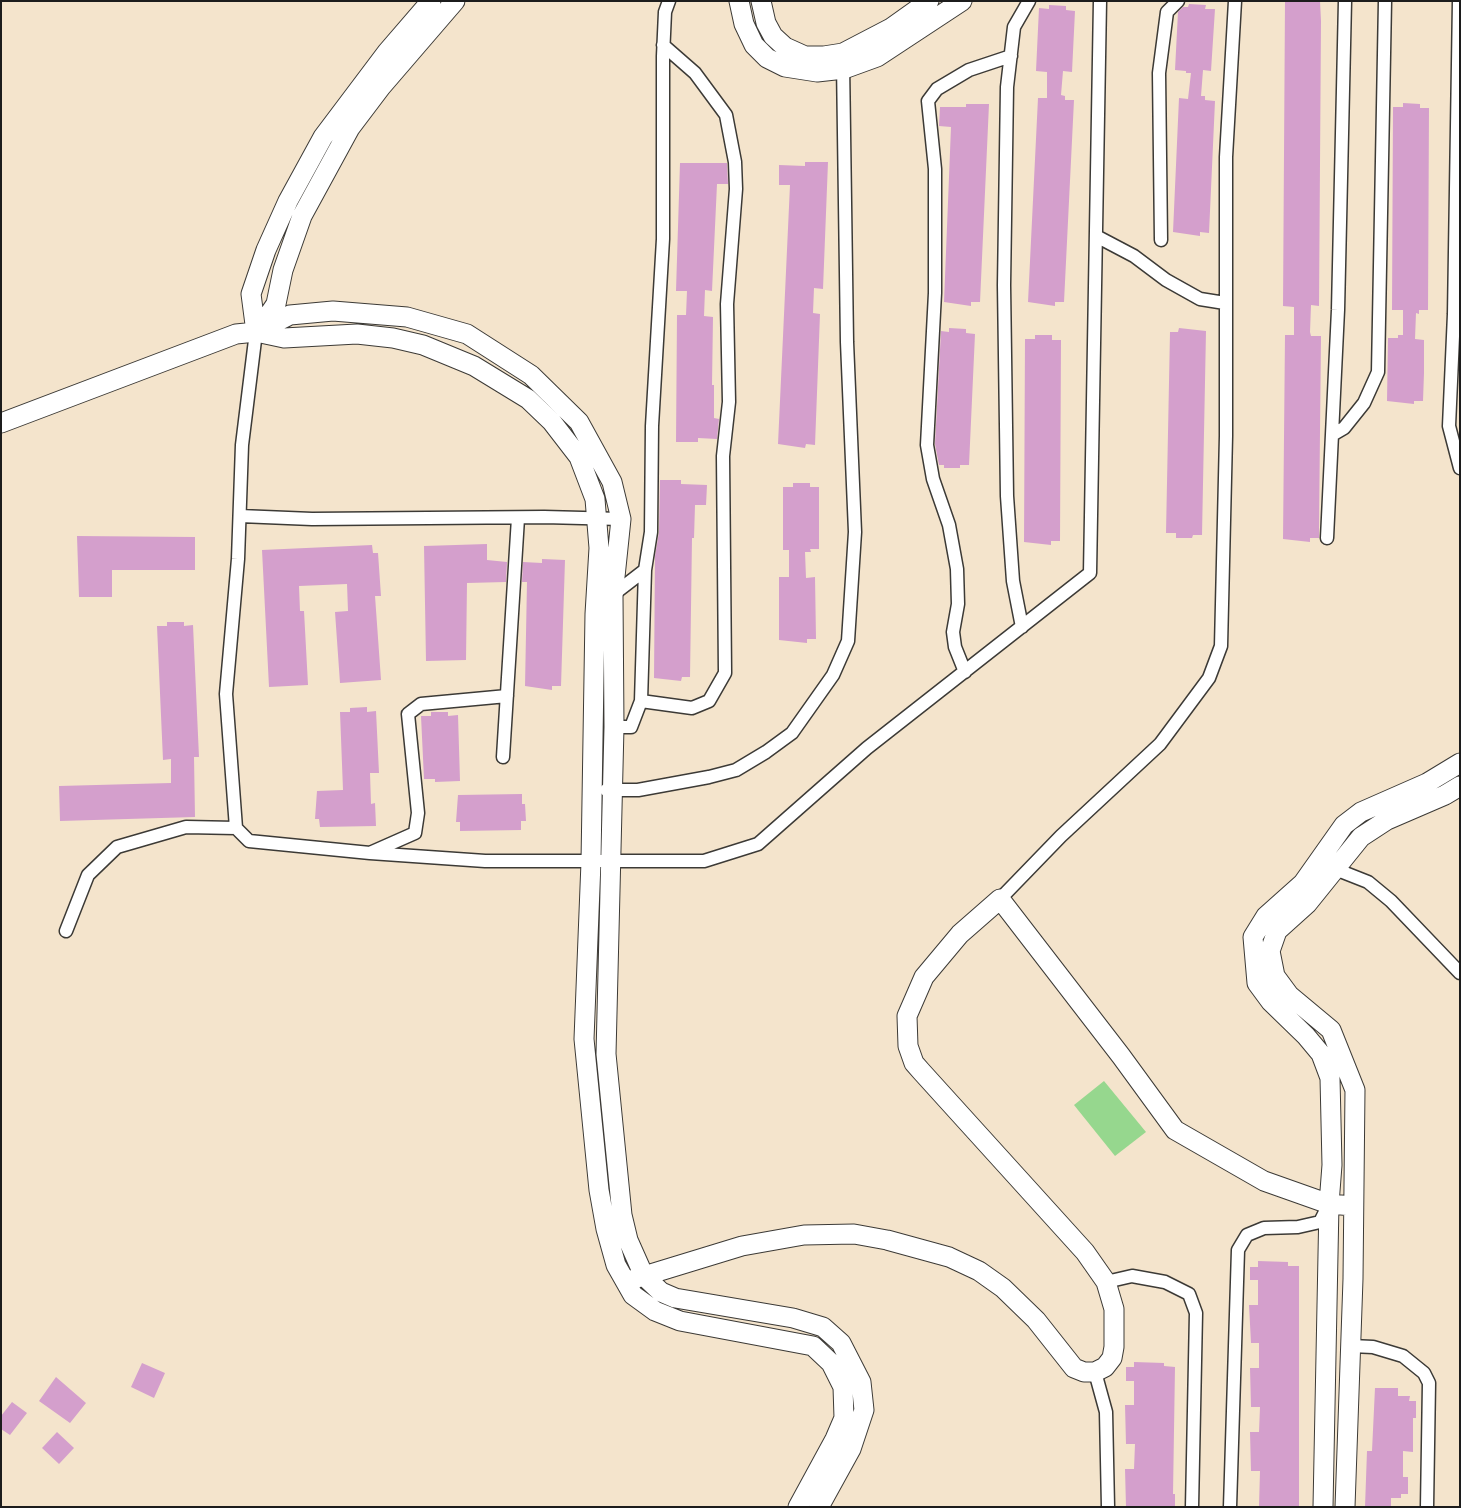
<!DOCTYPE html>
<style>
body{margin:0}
#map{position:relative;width:1461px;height:1508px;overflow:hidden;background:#f4e4cc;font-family:Mynerve,sans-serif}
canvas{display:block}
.frame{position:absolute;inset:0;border:2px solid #1c1c1c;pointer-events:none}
</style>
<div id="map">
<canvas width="1461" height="1508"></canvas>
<div class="frame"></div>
</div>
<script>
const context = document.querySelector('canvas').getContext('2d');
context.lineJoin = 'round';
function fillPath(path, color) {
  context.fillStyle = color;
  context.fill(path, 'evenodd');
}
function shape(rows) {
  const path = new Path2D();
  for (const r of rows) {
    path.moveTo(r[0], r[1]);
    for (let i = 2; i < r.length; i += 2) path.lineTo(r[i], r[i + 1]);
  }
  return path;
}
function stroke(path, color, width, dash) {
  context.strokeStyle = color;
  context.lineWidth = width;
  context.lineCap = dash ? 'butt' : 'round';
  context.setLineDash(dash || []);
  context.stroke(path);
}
fillPath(shape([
 [1104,1081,1146,1132,1115,1156,1074,1105]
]), '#96d78e');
fillPath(shape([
 [1285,1,1320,1,1321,21,1319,306,1311,305,1310,332,1311,336,1321,336,1319,528,1319,538,1310,538,1310,542,1283,539,1285,335,1294,335,1294,307,1283,306],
 [1189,4,1206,5,1205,9,1215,9,1211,71,1203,70,1201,96,1205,96,1205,100,1215,101,1209,233,1200,232,1200,236,1173,232,1179,98,1188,99,1191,73,1186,73,1186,71,1175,70,1178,12,1183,7,1188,7],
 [1049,5,1066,6,1066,10,1075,11,1072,72,1063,71,1061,95,1065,96,1065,100,1074,100,1064,302,1055,302,1055,306,1028,302,1038,98,1047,98,1047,72,1036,71,1039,8,1049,9],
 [1403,103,1420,104,1420,108,1429,108,1428,310,1419,310,1419,314,1416,313,1415,339,1424,340,1424,373,1423,401,1414,401,1414,404,1387,401,1388,338,1398,338,1398,335,1403,335,1403,310,1392,310,1393,107,1403,107],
 [966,104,989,104,980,302,971,302,971,306,944,302,951,127,939,126,940,107,966,107],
 [805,162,828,162,823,289,814,288,813,313,820,314,815,445,806,444,805,448,778,444,790,185,779,185,779,165,805,166],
 [680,163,727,163,728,184,717,184,712,291,705,290,704,316,713,317,712,385,714,385,714,418,719,419,717,439,698,438,698,442,676,442,677,315,686,315,687,291,676,291],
 [949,328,966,329,966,333,975,334,969,465,960,465,960,468,944,468,944,465,939,465,935,444,941,331,949,332],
 [1179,328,1206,331,1202,535,1193,535,1192,538,1176,538,1176,533,1166,533,1170,332,1178,332],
 [1035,335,1052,335,1052,340,1061,340,1060,541,1051,541,1051,545,1024,542,1025,339,1035,339],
 [660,480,681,480,681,484,707,485,706,505,695,505,694,538,692,538,690,677,682,677,681,681,654,678,655,556,659,532],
 [793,483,810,483,810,487,819,487,819,549,810,549,811,552,805,552,806,578,815,577,816,639,807,639,807,643,779,640,779,577,789,577,789,550,783,550,783,487,793,487],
 [77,536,195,537,195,570,112,570,112,597,79,597],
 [487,544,487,560,507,562,506,582,467,583,466,660,426,661,424,546],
 [372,545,373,553,378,553,381,596,375,596,381,680,340,683,335,612,348,611,347,584,299,586,300,611,304,611,308,685,269,687,262,550],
 [542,559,565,560,561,686,552,686,552,690,525,686,527,582,522,582,523,562,542,563],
 [167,622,184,622,184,626,193,625,199,757,194,757,195,817,60,821,59,786,171,783,171,759,163,760,157,626,167,626],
 [367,707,367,712,376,711,379,773,370,773,371,804,375,803,376,826,320,827,319,819,315,819,317,791,343,790,340,712,350,712,350,708],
 [431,712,448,712,448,716,458,715,460,781,435,782,435,779,424,779,421,716,431,716],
 [522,794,522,804,525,804,526,821,521,821,521,830,460,831,460,822,456,822,458,795],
 [1258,1261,1288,1262,1288,1266,1299,1266,1299,1507,1259,1507,1260,1471,1251,1471,1250,1432,1259,1432,1260,1407,1251,1407,1250,1368,1259,1368,1259,1343,1251,1343,1249,1305,1258,1305,1258,1280,1250,1280,1250,1267,1258,1267],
 [1134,1362,1164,1363,1164,1366,1175,1367,1173,1494,1175,1494,1175,1507,1126,1507,1125,1469,1134,1469,1135,1444,1126,1444,1125,1405,1134,1405,1134,1381,1126,1381,1126,1367,1134,1367],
 [142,1363,165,1373,154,1398,131,1387],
 [56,1377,86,1403,70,1423,39,1401],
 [1375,1388,1398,1388,1398,1396,1410,1396,1409,1401,1416,1401,1416,1418,1413,1418,1413,1452,1403,1451,1403,1477,1408,1477,1408,1494,1401,1494,1401,1498,1391,1498,1391,1507,1365,1507,1367,1451,1372,1451],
 [12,1402,27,1413,10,1435,1,1429,1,1416],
 [57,1432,74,1448,59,1464,42,1448]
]), '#d49fcc');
const street = shape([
 [1459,1,1454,314,1449,426,1460,468],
 [1096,236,1134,256,1166,280,1200,299,1225,303],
 [1161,240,1159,73,1167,12,1178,1],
 [1332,435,1344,428,1364,403,1378,372,1385,1],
 [240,516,312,519,544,517,621,519],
 [1327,538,1338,310,1345,1],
 [645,570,641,701,692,708,709,701,725,673,723,456,729,402,727,304,736,189,735,162,726,115,695,73,663,45],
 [610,597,645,570,651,532,652,426,663,239,663,56,665,12,669,1],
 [1022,627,1013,581,1007,496,1004,285,1007,87,1014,27,1029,1],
 [965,672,955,647,953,632,958,604,957,569,949,525,933,479,927,445,935,293,935,169,928,101,937,89,969,70,1011,56],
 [614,727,631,727,641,701],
 [503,757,518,518],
 [606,790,638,790,709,777,736,770,766,752,792,733,833,675,848,641,855,532,847,342,843,63],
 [236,828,226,694,238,559,242,445,256,332],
 [372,852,415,833,418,813,408,714,421,704,507,696],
 [1330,867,1368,882,1391,901,1460,973],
 [1000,899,1061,836,1160,744,1209,678,1221,646,1226,436,1226,157,1235,1],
 [66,931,88,875,117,847,186,827,236,828,249,841,370,853,485,861,704,861,758,844,867,748,1090,573,1100,1],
 [1106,1282,1132,1276,1165,1282,1189,1294,1196,1313,1192,1507],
 [1351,1346,1373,1347,1403,1356,1424,1373,1429,1383,1427,1507],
 [1095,1372,1106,1412,1108,1507],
 [1230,1507,1238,1250,1247,1235,1264,1228,1298,1227,1320,1222,1327,1208]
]);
const secondary = shape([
 [739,1,744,24,754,45,767,58,785,67,817,72,844,69,877,57,962,1],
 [761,1,766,23,773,36,785,47,805,56,824,56,843,53,891,28,929,1],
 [259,329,276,304,283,270,302,216,350,128,381,87,455,1],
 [256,332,290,315,333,311,407,317,467,334,531,375,579,422,612,482,621,519,613,596,614,727,606,1054,622,1215,628,1240,644,1276,661,1292,675,1298,793,1318,823,1327,841,1343,861,1382,864,1410,851,1449,819,1507],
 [256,332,251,294,266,250,288,201,323,137,387,52,431,1],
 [1,423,236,334,256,332,284,338,357,334,393,338,423,345,474,366,528,399,552,422,579,457,595,499,599,548,595,614,591,862,584,1039,599,1190,606,1229,616,1265,633,1295,655,1311,680,1321,813,1346,831,1363,843,1387,844,1418,835,1439,798,1507],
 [634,1279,742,1246,804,1235,854,1234,887,1240,949,1257,979,1271,1003,1288,1036,1320,1074,1368,1084,1372,1095,1372,1105,1367,1112,1358,1114,1347,1114,1309,1106,1282,1085,1252,921,1071,914,1063,908,1046,907,1016,924,977,960,934,1000,899,1121,1056,1175,1130,1264,1181,1329,1204,1353,1206],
 [1323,1507,1329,1204,1332,1165,1330,1078,1321,1054,1306,1036,1271,1002,1257,983,1253,937,1266,916,1303,883,1344,825,1361,812,1427,783,1460,763],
 [1345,1507,1353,1279,1355,1090,1331,1030,1289,995,1275,976,1270,951,1277,931,1307,904,1361,837,1387,820,1445,795,1460,786]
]);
stroke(street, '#3c3a36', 15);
stroke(secondary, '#3c3a36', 21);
stroke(street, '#fff', 12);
stroke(secondary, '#fff', 19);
</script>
